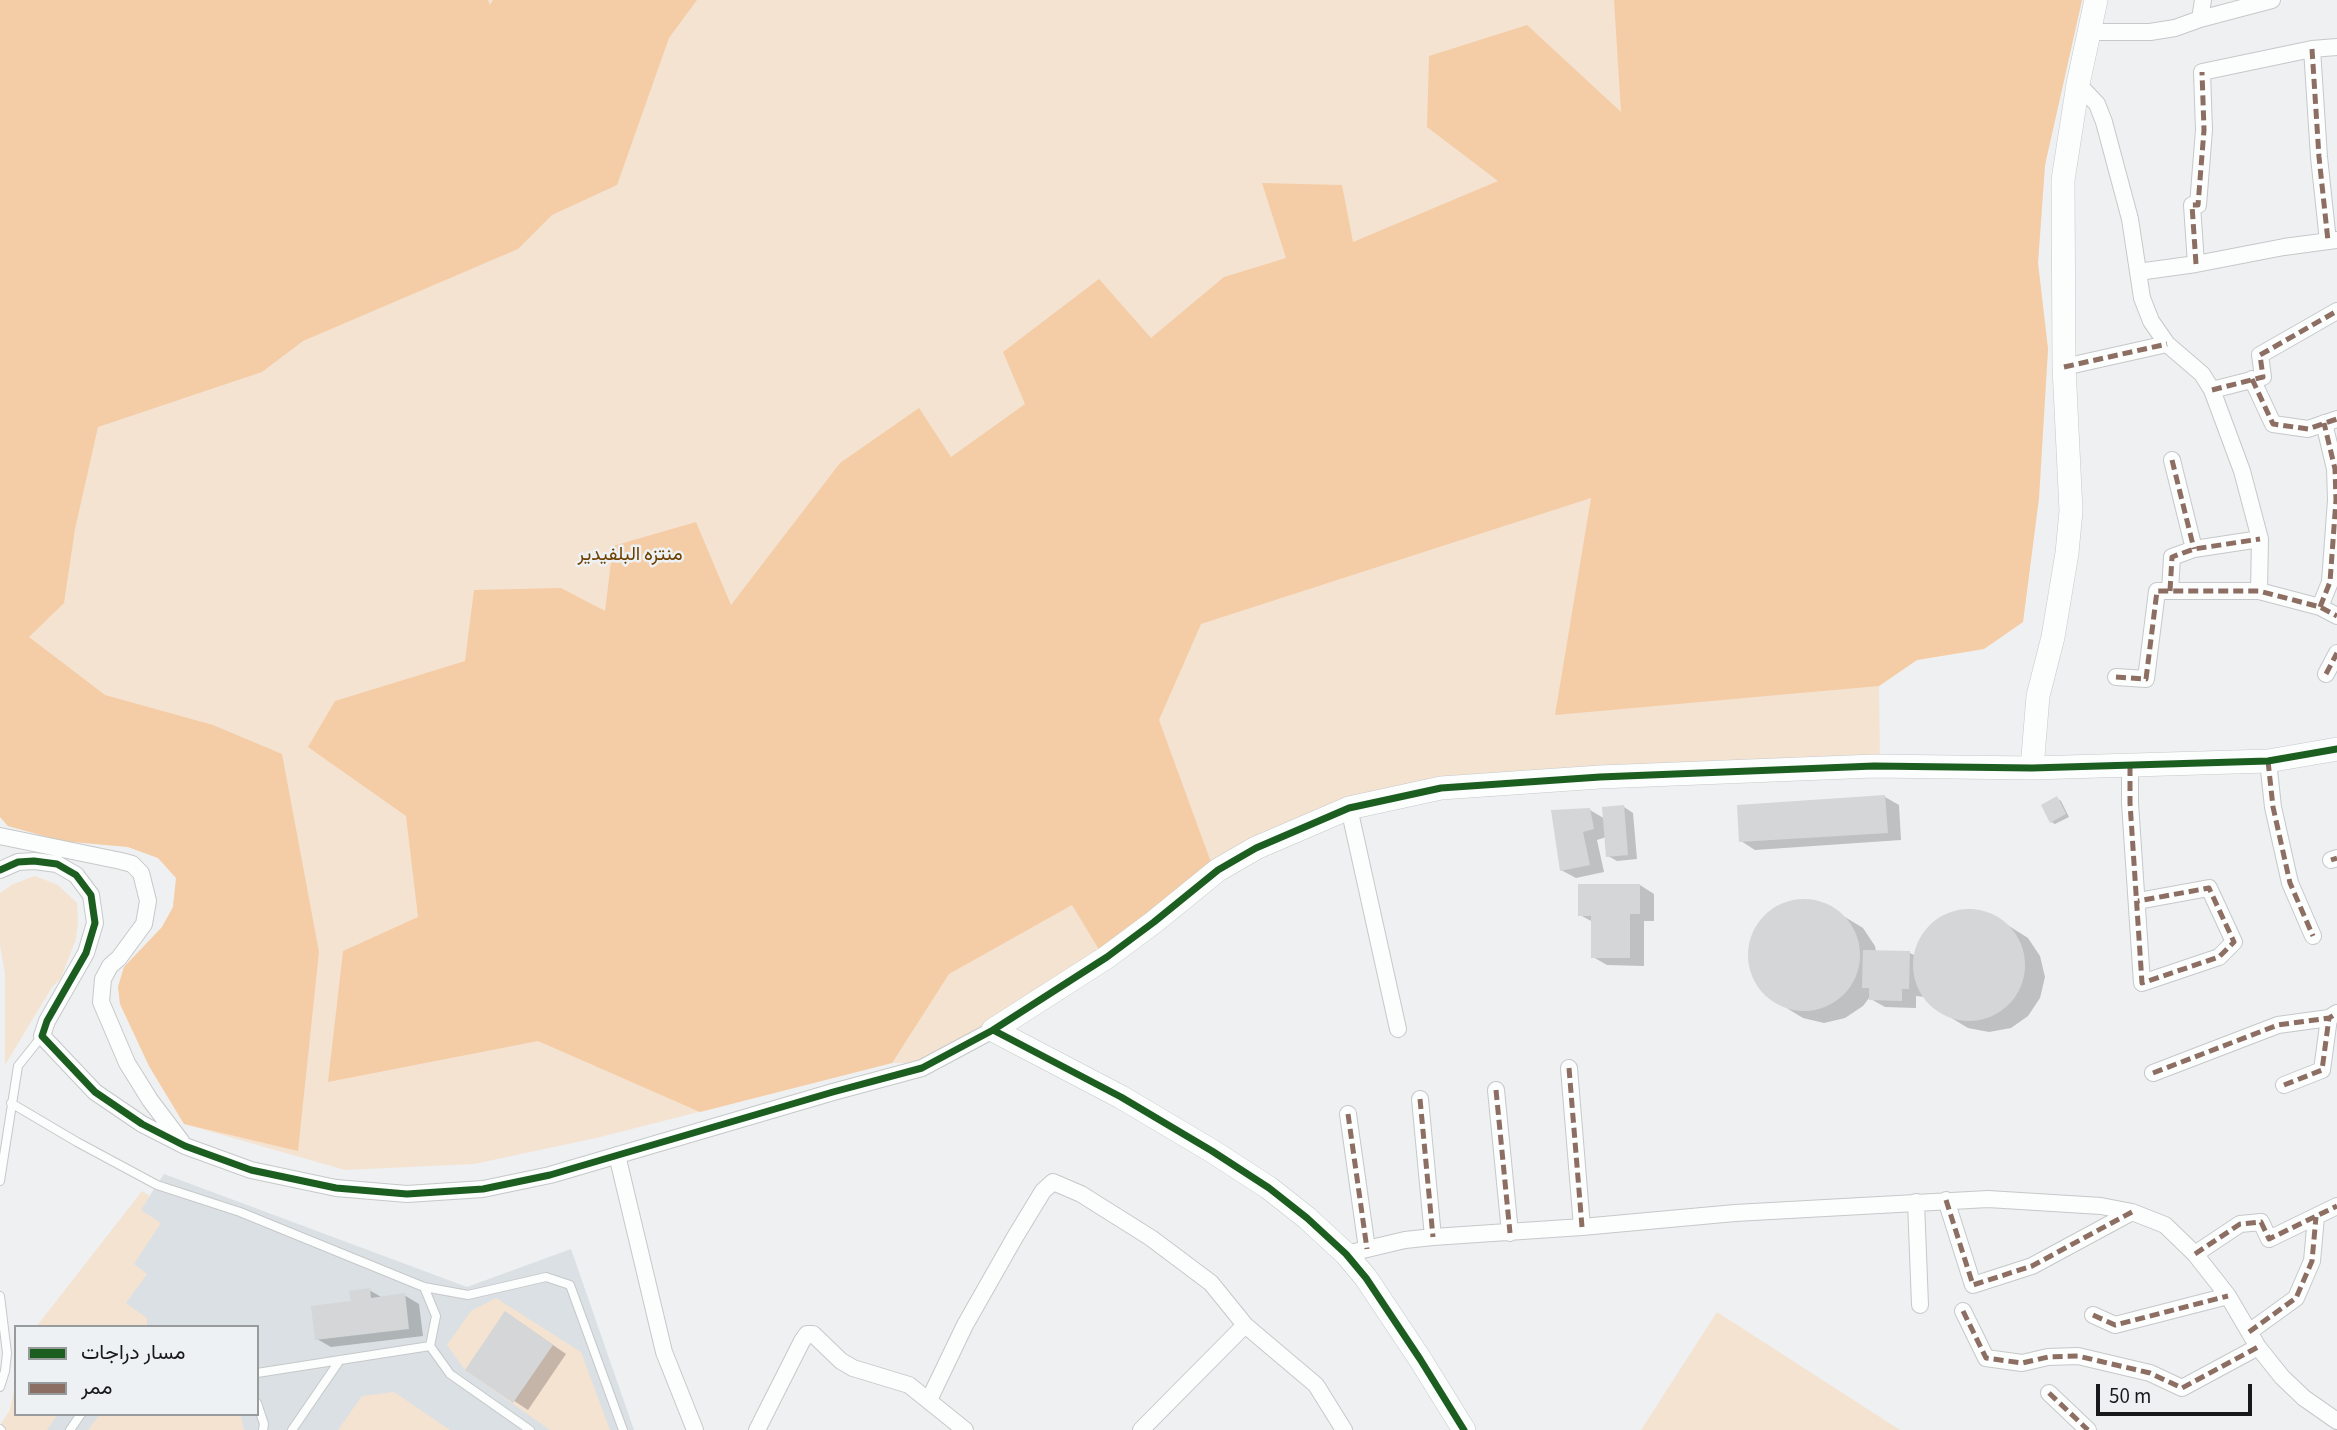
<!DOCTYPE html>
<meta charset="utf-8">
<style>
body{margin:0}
#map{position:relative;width:2337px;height:1430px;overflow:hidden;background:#eef0f2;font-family:"Source Sans 3",Vazirmatn,sans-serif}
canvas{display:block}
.legend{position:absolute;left:14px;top:1325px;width:245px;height:91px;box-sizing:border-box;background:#edf1f3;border:2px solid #989b9c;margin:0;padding:9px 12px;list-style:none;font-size:21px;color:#18191a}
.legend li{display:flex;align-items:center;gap:14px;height:35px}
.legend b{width:35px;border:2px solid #989b9c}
.scale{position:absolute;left:2096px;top:1384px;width:156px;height:32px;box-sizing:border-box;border:4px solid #18191a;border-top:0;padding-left:9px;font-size:21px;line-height:24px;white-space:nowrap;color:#18191a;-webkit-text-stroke:5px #edf1f3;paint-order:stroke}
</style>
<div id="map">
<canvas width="2337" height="1430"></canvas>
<ul class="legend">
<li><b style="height:9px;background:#1b5e20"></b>مسار دراجات</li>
<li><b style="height:9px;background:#8d6e63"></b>ممر</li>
</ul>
<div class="scale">50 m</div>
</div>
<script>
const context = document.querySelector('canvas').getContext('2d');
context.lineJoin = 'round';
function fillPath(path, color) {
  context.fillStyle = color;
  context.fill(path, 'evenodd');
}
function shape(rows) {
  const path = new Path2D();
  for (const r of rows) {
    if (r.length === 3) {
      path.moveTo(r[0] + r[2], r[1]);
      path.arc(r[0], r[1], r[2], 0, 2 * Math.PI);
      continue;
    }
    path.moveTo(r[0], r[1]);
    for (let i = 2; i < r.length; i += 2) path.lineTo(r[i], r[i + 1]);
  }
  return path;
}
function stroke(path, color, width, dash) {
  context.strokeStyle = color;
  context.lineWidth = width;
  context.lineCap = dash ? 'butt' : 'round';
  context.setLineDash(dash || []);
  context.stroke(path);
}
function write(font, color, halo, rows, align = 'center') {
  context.font = font + ' "Source Sans 3",Vazirmatn,sans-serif';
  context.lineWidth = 5;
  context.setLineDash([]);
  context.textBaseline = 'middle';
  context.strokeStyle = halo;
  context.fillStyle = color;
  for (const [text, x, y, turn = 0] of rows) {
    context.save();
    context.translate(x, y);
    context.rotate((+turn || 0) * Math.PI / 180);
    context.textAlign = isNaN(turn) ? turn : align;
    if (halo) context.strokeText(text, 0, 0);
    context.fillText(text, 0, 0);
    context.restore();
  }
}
fillPath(shape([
 [164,1174,467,1287,571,1249,634,1430,12,1430,23,1414,257,1414,257,1327,64,1327]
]), '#dae0e4');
fillPath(shape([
 [0,0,2082,0,2045,165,2038,263,2048,349,2039,498,2023,622,1984,649,1917,660,1879,686,1880,759,1442,783,1265,841,927,1063,892,1063,596,1138,474,1164,345,1170,184,1124,149,1066,120,1004,118,987,124,967,162,927,173,907,176,878,158,858,128,847,62,841,8,826,0,817],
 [35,876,58,885,77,903,78,922,76,939,61,978,52,987,5,1065,5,974,0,945,0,893,13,884],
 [142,1191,150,1196,141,1210,161,1223,134,1264,147,1274,126,1303,147,1318,147,1327,36,1327],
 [496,1298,581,1352,610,1430,550,1430,465,1370,447,1345,471,1311],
 [1717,1312,1900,1430,1641,1430],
 [16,1380,16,1414,58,1414,47,1430,0,1430,0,1425,10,1410],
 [394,1392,450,1430,338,1430,362,1396],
 [100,1414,240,1414,244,1430,88,1430]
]), '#f5e3d2');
fillPath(shape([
 [0,0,488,0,490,5,493,0,697,0,669,38,617,185,552,215,518,249,303,341,262,372,98,427,75,529,64,603,29,637,105,695,213,725,282,754,319,952,298,1151,184,1124,149,1066,120,1004,118,987,124,967,162,927,173,907,176,878,158,858,128,847,62,841,8,826,0,817],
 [1614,0,2082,0,2045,165,2038,263,2048,349,2039,498,2023,622,1984,649,1917,660,1879,686,1555,715,1591,498,1201,624,1159,720,1216,876,1103,956,1072,905,949,974,892,1063,700,1112,538,1041,328,1082,343,951,418,917,406,816,308,747,335,701,465,661,474,590,561,588,605,611,613,546,696,522,731,605,840,463,919,408,951,457,1025,404,1003,352,1099,279,1151,338,1224,277,1286,258,1262,183,1342,185,1353,242,1498,181,1427,127,1429,56,1527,25,1621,112]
]), '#f4cda6');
fillPath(shape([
 [1885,797,1899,805,1901,840,1755,850,1741,841],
 [2057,798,2061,801,2069,817,2055,824,2051,822],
 [1624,807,1633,813,1637,859,1617,861,1608,856,1606,837,1597,840,1604,872,1576,878,1561,870,1590,810,1605,819],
 [1640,885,1654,894,1654,921,1644,921,1644,966,1607,965,1593,957,1593,922,1580,915],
 [1804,900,1825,905,1863,928,1875,946,1876,952,1910,953,1916,956,1918,944,1930,926,1948,914,1969,910,1990,914,2028,938,2040,956,2045,977,2040,998,2028,1016,2011,1028,1989,1032,1968,1028,1930,1005,1925,997,1916,996,1916,1008,1885,1007,1869,998,1863,1006,1845,1018,1824,1023,1803,1018,1765,995,1753,977,1749,956,1753,934,1765,917,1782,905],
 [369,1290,383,1298,404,1295,419,1304,423,1336,331,1347,317,1339,353,1303],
 [520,1322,566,1354,528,1410,467,1370]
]), '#0003');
fillPath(shape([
 [1885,795,1888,833,1739,842,1737,805],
 [2057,796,2066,814,2050,823,2041,805],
 [1624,805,1628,855,1606,857,1602,807],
 [1590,808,1594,829,1583,832,1590,865,1560,871,1551,810],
 [1578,884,1640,884,1640,914,1630,914,1630,958,1591,958,1591,916,1578,916],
 [1804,955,56],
 [1969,965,56],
 [1863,950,1910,951,1909,989,1902,989,1902,1001,1869,1000,1869,988,1862,988],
 [370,1288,371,1298,405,1293,409,1329,315,1340,311,1306,351,1301,349,1291],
 [505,1311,553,1345,513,1403,465,1370]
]), '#d4d6d7');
const lane = shape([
 [11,1103,77,1142,157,1185,240,1212,424,1287,468,1295,546,1277,570,1285,623,1430],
 [0,1181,18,1066,42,1036],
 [424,1287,436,1316,430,1346,450,1374,530,1430],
 [0,1296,7,1353,5,1371,0,1387],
 [257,1373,430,1346],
 [257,1403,264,1424,263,1430],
 [0,1429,1,1430],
 [70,1430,81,1414],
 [292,1430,340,1360]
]);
const street = shape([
 [2200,19,2203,0],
 [2090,32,2150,32,2175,28,2200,19,2272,0],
 [2312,49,2319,157,2328,241],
 [2078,84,2097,104,2104,122,2130,219,2142,298,2151,321,2167,344,2202,374,2212,390,2242,471,2260,539,2259,591],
 [2196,264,2192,205,2198,205,2204,130,2202,72,2312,49,2337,47],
 [2138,272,2196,264,2284,247,2337,240],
 [2064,367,2167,344],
 [2252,379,2273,424,2308,429,2337,419],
 [2212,390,2263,377,2260,355,2337,311],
 [2172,460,2194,549],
 [2170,591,2172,557,2194,549,2260,539],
 [2320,607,2330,582,2336,500,2335,469,2324,423],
 [2326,674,2337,653],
 [2116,677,2146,679,2157,591,2259,591,2320,607,2337,616],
 [2268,761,2273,807,2290,883,2313,936],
 [2130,766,2130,803,2142,983,2219,957,2234,942,2209,888,2138,901],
 [1349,808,1398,1029],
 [0,836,121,861,132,864,141,873,148,901,144,924,119,958,110,966,103,979,101,1002,127,1063,150,1100,181,1141],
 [2331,860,2337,858],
 [0,870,18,862,34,861,57,864,76,875,91,895,95,923,86,953,47,1021,42,1036,95,1092,142,1124,185,1146,251,1170,336,1188,407,1194,483,1189,550,1175,833,1092,922,1068,993,1030],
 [1569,1068,1582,1227],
 [2153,1073,2278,1025,2329,1018,2337,1013],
 [2284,1085,2322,1070,2329,1018],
 [1496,1090,1510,1233],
 [1420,1099,1433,1237],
 [1348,1114,1367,1249],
 [617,1155,664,1352,695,1430],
 [1946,1200,1973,1285,2032,1266,2132,1212],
 [1916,1202,1920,1305],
 [1346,1254,1405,1240,1433,1237,1582,1227,1735,1213,1988,1199,2101,1206,2132,1212,2165,1225,2195,1254,2228,1296,2258,1347,2282,1377,2304,1398,2337,1421],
 [2195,1254,2240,1224,2261,1222,2269,1239,2337,1206],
 [1963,1311,1986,1358,2022,1363,2048,1357,2078,1356,2150,1373,2182,1388,2258,1347],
 [2093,1315,2115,1325,2228,1296],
 [2249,1332,2296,1298,2312,1261,2316,1217],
 [2049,1393,2088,1430],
 [929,1400,965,1325,1015,1237,1043,1191,1053,1182,1081,1194,1151,1238,1211,1283,1245,1325,1316,1385,1344,1430],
 [757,1430,802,1341,807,1334,813,1334,841,1361,853,1368,909,1385,965,1430],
 [1141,1430,1245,1325]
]);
const secondary = shape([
 [2032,768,2038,696,2053,637,2067,553,2071,511,2064,367,2063,180,2078,84,2096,0],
 [1464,1430,1420,1359,1366,1278,1346,1254,1307,1218,1269,1188,1212,1151,1121,1097,993,1030,1107,957,1154,922,1218,870,1256,848,1349,808,1441,788,1600,777,1874,766,2032,768,2268,761,2337,749]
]);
stroke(lane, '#c6c8c9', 10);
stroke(street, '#c6c8c9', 18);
stroke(secondary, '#c6c8c9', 24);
stroke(lane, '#fcfdfd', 8);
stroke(street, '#fcfdfd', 16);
stroke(secondary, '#fcfdfd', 23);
stroke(shape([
 [2312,49,2319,157,2328,241],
 [2196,264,2192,205,2198,205,2204,130,2202,72],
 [2064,367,2167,344],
 [2252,379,2273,424,2308,429,2337,419],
 [2212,390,2263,377,2260,355,2337,311],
 [2172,460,2194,549],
 [2170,591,2172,557,2194,549,2260,539],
 [2320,607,2330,582,2336,500,2335,469,2324,423],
 [2326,674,2337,653],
 [2116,677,2146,679,2157,591,2259,591,2320,607,2337,616],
 [2268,761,2273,807,2290,883,2313,936],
 [2130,766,2130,803,2142,983,2219,957,2234,942,2209,888,2138,901],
 [2331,860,2337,858],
 [1569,1068,1582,1227],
 [2153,1073,2278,1025,2329,1018,2337,1013],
 [2284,1085,2322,1070,2329,1018],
 [1496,1090,1510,1233],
 [1420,1099,1433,1237],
 [1348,1114,1367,1249],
 [1946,1200,1973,1285,2032,1266,2132,1212],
 [2195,1254,2240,1224,2261,1222,2269,1239,2337,1206],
 [1963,1311,1986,1358,2022,1363,2048,1357,2078,1356,2150,1373,2182,1388,2258,1347],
 [2093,1315,2115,1325,2228,1296],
 [2249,1332,2296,1298,2312,1261,2316,1217],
 [2049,1393,2088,1430]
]), '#8d6e63', 5, [10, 5]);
stroke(shape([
 [0,870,18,862,34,861,57,864,76,875,91,895,95,923,86,953,47,1021,42,1036,95,1092,142,1124,185,1146,251,1170,336,1188,407,1194,483,1189,550,1175,833,1092,922,1068,993,1030],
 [1464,1430,1420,1359,1366,1278,1346,1254,1307,1218,1269,1188,1212,1151,1121,1097,993,1030,1107,957,1154,922,1218,870,1256,848,1349,808,1441,788,1600,777,1874,766,2032,768,2268,761,2337,749]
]), '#1b5e20', 7);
write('19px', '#6c3e00', '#edf1f3', [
 ["منتزه البلفيدير",630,556]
]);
</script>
